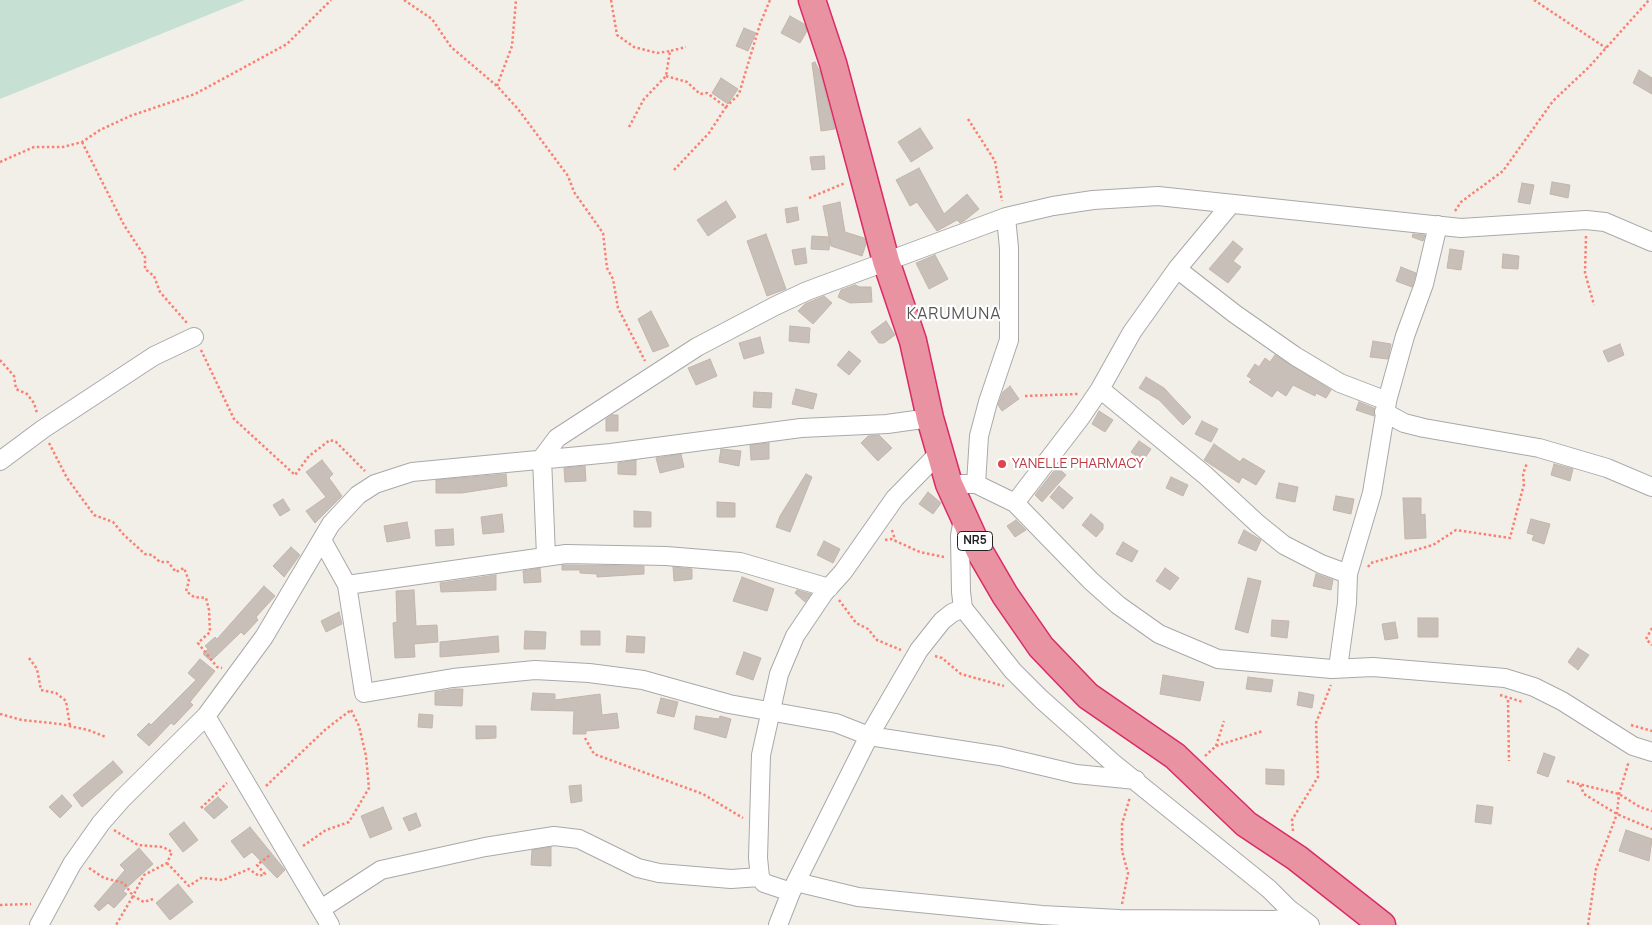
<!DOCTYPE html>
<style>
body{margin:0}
canvas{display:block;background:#f2efe9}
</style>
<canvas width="1652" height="925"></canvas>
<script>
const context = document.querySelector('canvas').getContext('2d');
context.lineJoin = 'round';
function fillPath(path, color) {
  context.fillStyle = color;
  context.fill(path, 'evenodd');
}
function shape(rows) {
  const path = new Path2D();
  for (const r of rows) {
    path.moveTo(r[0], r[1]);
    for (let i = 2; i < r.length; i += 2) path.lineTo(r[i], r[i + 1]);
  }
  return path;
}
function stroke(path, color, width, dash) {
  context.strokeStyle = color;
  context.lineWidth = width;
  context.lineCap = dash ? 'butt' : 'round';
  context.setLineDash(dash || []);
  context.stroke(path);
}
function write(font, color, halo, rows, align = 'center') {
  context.font = font + ' Manrope,sans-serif';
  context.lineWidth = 4.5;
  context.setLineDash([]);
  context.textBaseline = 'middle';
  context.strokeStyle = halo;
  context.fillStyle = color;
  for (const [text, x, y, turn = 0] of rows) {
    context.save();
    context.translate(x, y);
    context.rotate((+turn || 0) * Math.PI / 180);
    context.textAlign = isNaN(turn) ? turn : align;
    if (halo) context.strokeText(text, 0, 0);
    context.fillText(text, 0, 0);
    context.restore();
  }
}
fillPath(shape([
 [0,0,245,0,0,99]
]), '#c6e0d4');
const building = shape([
 [790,16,804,24,807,31,800,43,781,33,790,16],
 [744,28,756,33,748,51,736,46,744,28],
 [815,62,820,72,835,129,821,131,812,63,815,62],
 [1639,70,1652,78,1652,94,1633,83,1639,70],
 [721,78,738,89,728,104,712,93,721,78],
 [920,128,933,148,911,162,898,142,920,128],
 [824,156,825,169,812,170,810,157,824,156],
 [919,168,944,214,967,194,979,209,964,221,960,223,957,220,937,231,917,202,910,206,896,180,919,168],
 [1552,182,1570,185,1568,198,1550,194,1552,182],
 [1522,183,1534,185,1530,204,1518,202,1522,183],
 [726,201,736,217,708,236,697,220,726,201],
 [840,202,845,232,864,238,866,244,862,256,831,246,830,238,829,250,811,249,812,236,829,237,823,206,840,202],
 [797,207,799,220,787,223,785,209,797,207],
 [766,234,786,289,767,296,747,241,766,234],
 [1413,234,1425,235,1423,241,1412,237,1413,234],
 [1233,241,1243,249,1233,261,1241,267,1228,283,1209,269,1233,241],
 [805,248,807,263,795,265,792,250,805,248],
 [1450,249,1464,251,1461,270,1447,268,1450,249],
 [1503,254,1519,256,1518,269,1502,268,1503,254],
 [935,255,948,279,929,289,916,263,935,255],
 [1401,267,1416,273,1412,287,1396,281,1401,267],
 [855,285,860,287,871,287,872,302,850,303,838,297,841,290,855,285],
 [824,296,832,303,813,324,798,311,805,304,824,296],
 [651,311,669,346,653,352,638,319,651,311],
 [886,321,895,335,884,343,879,343,871,332,886,321],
 [790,326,810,328,809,343,789,341,790,326],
 [760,337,764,353,744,359,739,343,760,337],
 [1373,341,1391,344,1388,359,1370,357,1373,341],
 [1620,344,1624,355,1608,362,1603,351,1620,344],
 [849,351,861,361,849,375,837,365,849,351],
 [1275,355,1331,390,1326,398,1316,393,1315,396,1293,385,1286,396,1277,390,1272,397,1249,382,1252,379,1247,376,1255,364,1259,367,1265,358,1270,362,1275,355],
 [710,359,717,376,696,385,688,368,710,359],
 [1146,377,1164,388,1191,417,1183,425,1159,400,1139,388,1146,377],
 [1010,386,1019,399,1002,411,998,405,1003,392,1010,386],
 [796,389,817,394,813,409,792,404,796,389],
 [754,392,772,393,771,408,753,407,754,392],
 [1359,402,1374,408,1374,416,1356,410,1359,402],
 [1099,411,1113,420,1105,432,1092,424,1099,411],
 [612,415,618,415,618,431,606,431,606,419,612,415],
 [1202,421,1218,429,1211,442,1195,434,1202,421],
 [879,435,892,448,878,461,861,443,868,436,879,435],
 [1139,441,1151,449,1143,461,1131,452,1139,441],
 [769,443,769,459,751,460,750,445,769,443],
 [1214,444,1240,462,1243,458,1265,471,1256,485,1242,477,1239,483,1204,460,1214,444],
 [721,449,741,451,739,466,719,462,721,449],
 [681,454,684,467,660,473,656,458,681,454],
 [322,460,333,474,329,478,342,496,315,523,306,511,326,497,306,472,322,460],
 [636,460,636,475,618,474,618,463,636,460],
 [1554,464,1573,469,1570,481,1551,475,1554,464],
 [585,466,586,481,565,482,564,468,585,466],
 [1057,467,1066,475,1042,502,1035,495,1057,467],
 [506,474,507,486,462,493,436,493,436,480,506,474],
 [806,474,812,477,790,532,776,527,780,516,806,474],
 [1171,477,1188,485,1183,496,1166,488,1171,477],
 [1279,483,1298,487,1295,502,1276,498,1279,483],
 [1059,486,1073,498,1063,509,1050,497,1059,486],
 [928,492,941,503,933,514,919,504,928,492],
 [1336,496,1354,499,1351,514,1333,510,1336,496],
 [1403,498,1421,498,1421,515,1425,514,1426,538,1405,539,1403,498],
 [283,499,290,510,280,516,273,505,283,499],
 [717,502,735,503,735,517,717,517,717,502],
 [634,511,651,512,651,527,634,527,634,511],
 [502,514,504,532,483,534,481,517,502,514],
 [1091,514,1103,524,1103,529,1096,537,1082,525,1091,514],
 [1531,519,1550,524,1544,544,1532,540,1534,535,1527,533,1531,519],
 [1016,520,1026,530,1015,537,1007,526,1016,520],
 [407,522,410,538,387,542,384,526,407,522],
 [453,529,454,545,436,546,435,530,453,529],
 [1244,530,1261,540,1256,551,1238,543,1244,530],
 [824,541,840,549,833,563,817,555,824,541],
 [1123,542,1138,551,1132,562,1116,554,1123,542],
 [291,547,300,555,284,577,273,566,291,547],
 [562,565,644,566,644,574,597,577,597,574,580,573,580,570,562,570,562,565],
 [673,567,692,569,692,579,674,581,673,567],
 [540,568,541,582,524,583,523,571,540,568],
 [1165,568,1179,578,1170,590,1156,581,1165,568],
 [1316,574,1333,580,1331,590,1313,586,1316,574],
 [496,575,496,590,441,592,440,583,496,575],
 [742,577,774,589,767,611,733,601,742,577],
 [1248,578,1261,581,1248,633,1235,629,1248,578],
 [264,586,275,596,256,617,258,620,244,635,241,632,211,661,203,654,208,649,205,646,215,637,217,639,264,586],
 [414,590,416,626,437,625,438,642,414,644,415,657,395,658,393,623,397,622,396,591,414,590],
 [797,590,811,594,805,602,795,593,797,590],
 [339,612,342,624,326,632,321,621,339,612],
 [1418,618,1438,618,1438,637,1418,637,1418,618],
 [1272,620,1289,621,1287,638,1271,636,1272,620],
 [1395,622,1398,638,1385,640,1382,624,1395,622],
 [525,631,546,632,545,649,524,649,525,631],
 [581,631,600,631,600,645,581,645,581,631],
 [498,636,499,652,440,657,440,642,498,636],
 [627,636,645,637,644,653,626,652,627,636],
 [1578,648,1589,655,1578,670,1568,662,1578,648],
 [744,652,761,658,753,680,736,674,744,652],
 [200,659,215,671,190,702,193,705,174,725,171,723,149,746,137,735,149,723,151,725,196,680,188,673,200,659],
 [1163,675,1204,682,1200,701,1160,694,1163,675],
 [1248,677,1273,680,1271,692,1246,689,1248,677],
 [454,689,463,689,462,706,435,705,435,692,454,689],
 [1299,692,1314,695,1312,708,1297,705,1299,692],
 [533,693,555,694,555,700,600,694,602,715,617,713,619,728,586,731,586,734,573,734,574,711,531,710,533,693],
 [661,698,678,702,674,717,657,713,661,698],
 [419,714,433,715,432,728,418,727,419,714],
 [696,716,719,719,720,716,731,719,726,738,694,729,696,716],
 [476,726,496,726,496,738,476,739,476,726],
 [1544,753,1555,757,1548,777,1537,773,1544,753],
 [113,761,123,772,82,807,73,795,113,761],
 [1266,769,1284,770,1284,785,1266,784,1266,769],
 [581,785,582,801,571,803,569,786,581,785],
 [62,795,72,806,60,818,49,807,62,795],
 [218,797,228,807,214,819,204,809,218,797],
 [1477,805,1493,807,1491,824,1475,822,1477,805],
 [383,807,392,829,370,838,361,816,383,807],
 [416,813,421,826,409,831,403,818,416,813],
 [184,822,198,840,183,852,169,834,184,822],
 [250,827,285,870,277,878,252,852,244,858,231,841,250,827],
 [1626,830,1652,839,1649,861,1619,851,1626,830],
 [551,847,551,866,531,865,532,850,551,847],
 [139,848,153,864,123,891,127,894,114,908,108,903,99,911,94,906,125,870,120,865,139,848],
 [178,884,193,902,170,920,156,903,178,884]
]);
fillPath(building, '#c7bfb8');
stroke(building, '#c4b6ab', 1);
const minor = shape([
 [1177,269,1231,204],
 [1100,389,1205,475,1258,524,1284,545,1321,564,1348,574],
 [1384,412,1404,423,1424,428,1539,448,1607,468,1652,487],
 [0,461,43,429,154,356,194,337],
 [949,484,976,484,1015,503,1091,581,1118,605,1159,634,1218,659,1332,669,1373,667,1505,678,1534,687,1562,701,1633,746,1652,752],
 [976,484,979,436,988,402,1009,340,1009,248,1006,217],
 [1015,503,1081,417,1100,389,1132,332,1177,269,1235,314,1295,356,1340,383,1387,401,1405,336,1424,284,1438,225],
 [963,518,960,536,961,592,963,608,1013,671,1041,699,1113,763,1269,889,1289,909,1310,925],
 [322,540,347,585,364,693,453,678,535,670,589,673,643,680,729,704,836,723,869,736,1000,756,1076,774,1136,780],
 [546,556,542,458,557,438,697,347,775,306,807,291,1006,217,1053,206,1093,200,1158,196,1461,228,1586,220,1605,222,1652,242],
 [347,585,566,554,666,556,740,562,829,588],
 [1338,668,1347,603,1348,574,1372,493,1387,402],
 [206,716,330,925],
 [796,882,858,897,1042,915,1119,919,1274,920,1300,917],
 [791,892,764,883,760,877,758,858,761,755,779,674,795,636,824,593,843,572,895,498,941,451],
 [321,909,381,870,485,847,554,836,579,839,638,868,659,873,731,879,760,877],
 [39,925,72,864,101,823,122,799,206,716,264,637,331,524,358,495,375,484,412,472,611,453,801,428,887,424,930,418],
 [778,925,791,892,869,736,919,650,942,621,952,613,963,608]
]);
const highway = shape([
 [812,0,833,63,886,261,913,341,930,418,949,484,980,552,1005,595,1041,647,1088,696,1175,756,1246,824,1297,858,1382,925]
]);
stroke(minor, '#a9a9a9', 20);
stroke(highway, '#dc2a67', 29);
stroke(shape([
 [404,0,432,19,451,47,497,86,518,109,568,176,574,192,603,233,607,268,613,279,618,308,645,361],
 [611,0,617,35,634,47,657,53,670,51],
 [1534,0,1606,48],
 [666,76,687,82,700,94,707,93,726,107,739,94,760,24,770,0],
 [497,86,512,46,516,0],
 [968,119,995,161,1002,201],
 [629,127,644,99,666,76,670,51,686,47],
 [82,142,124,225,145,257,145,269,154,276,160,292,187,323],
 [0,162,34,147,63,147,82,142,100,130,130,116,195,94,287,44,331,0],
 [674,170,709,133,726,107],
 [809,198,845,183],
 [1455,211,1461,202,1503,171,1553,101,1589,67,1649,0],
 [1586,236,1585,273,1594,305],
 [201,350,234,419,295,475,309,456,330,440,336,442,365,471],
 [0,360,14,376,16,389,27,394,34,403,37,413],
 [1025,396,1078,394],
 [49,443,67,478,94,515,113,522,124,535,145,554,152,555,160,562,168,562,176,572,184,568,189,581,186,591,194,597,206,598,209,610,210,632,198,643,217,667,222,668],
 [892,530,895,540],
 [885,540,891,539,920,552,944,557],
 [1368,567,1371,563,1433,545,1456,530,1510,538,1524,484,1523,474,1527,463],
 [839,600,856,623,868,629,877,640,901,650],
 [1652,628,1646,639,1652,645],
 [935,656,942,658,961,674,1004,686],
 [29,658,37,669,41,690,56,693,66,701,70,726],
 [1500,695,1523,702],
 [1508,700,1509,761],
 [0,714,22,720,60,724,88,730,106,737],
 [1631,725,1652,731],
 [585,738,594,754,703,794,743,818],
 [1216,746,1224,721],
 [1205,756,1216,746,1263,731],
 [1567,781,1619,794,1640,807,1652,811],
 [1580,785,1584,794,1617,814,1652,829],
 [266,786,326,729,351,710],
 [201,808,227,783],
 [114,830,138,845,163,847,172,852,167,863,144,875,133,896,144,902,153,899],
 [1293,831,1292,820,1318,777,1316,723,1331,685],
 [303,846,326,830,349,822,369,788,366,756,359,726,351,710],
 [167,863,189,886,201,878,223,880,249,869,259,876,265,874,257,865,270,855],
 [89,868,104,878,124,883,133,896,116,925],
 [1122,904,1128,873,1122,851,1122,824,1130,797],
 [0,905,31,904],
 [1588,925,1596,869,1617,814,1619,794,1629,761]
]), '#fa8072', 2.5, [2.5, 2.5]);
stroke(minor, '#fff', 18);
stroke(highway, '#e892a2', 26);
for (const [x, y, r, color] of [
 [1002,464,5,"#e0444e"]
]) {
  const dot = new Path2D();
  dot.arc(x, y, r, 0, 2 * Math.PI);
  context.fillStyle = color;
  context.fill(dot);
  stroke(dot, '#fff', 2);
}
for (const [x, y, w] of [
 [975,541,35]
]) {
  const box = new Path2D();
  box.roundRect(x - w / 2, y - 9.5, w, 19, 4);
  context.fillStyle = '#fff';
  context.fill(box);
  stroke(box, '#222', 1);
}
write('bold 12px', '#222', null, [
 ["NR5",975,541]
]);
write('14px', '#be3a42', '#fff', [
 ["YANELLE PHARMACY",1012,464]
], 'left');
context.letterSpacing = '1px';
write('16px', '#555', '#fff', [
 ["KARUMUNA",954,315]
]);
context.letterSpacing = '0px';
</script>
